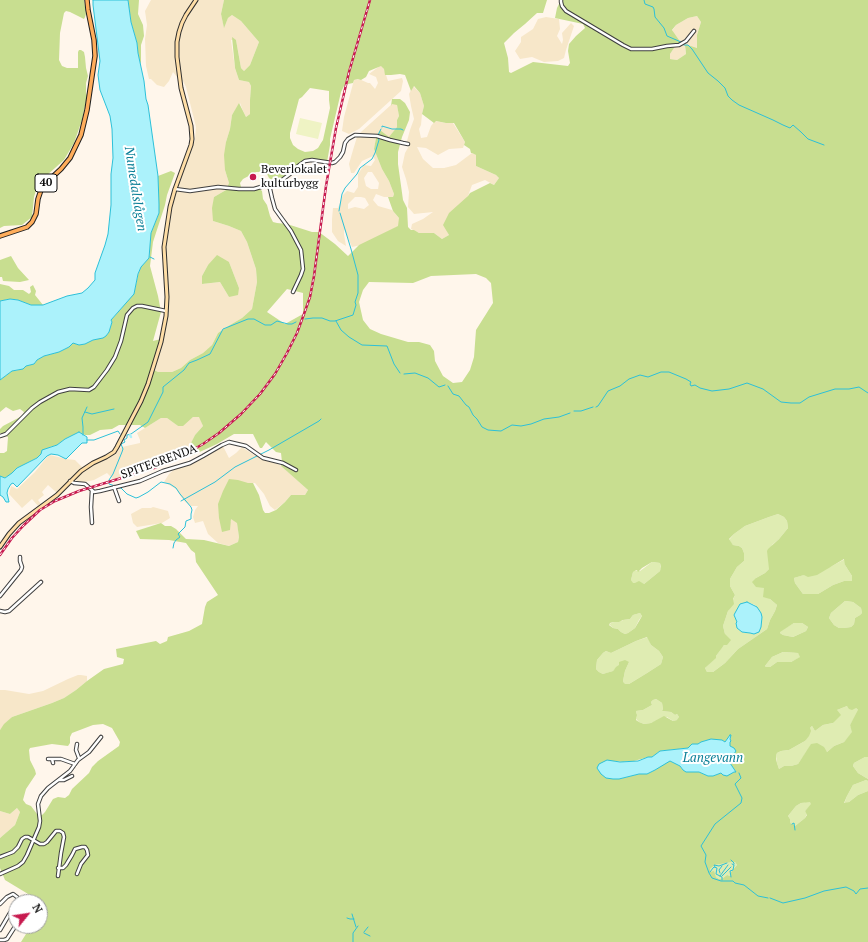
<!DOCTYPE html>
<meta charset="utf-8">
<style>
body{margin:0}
#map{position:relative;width:868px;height:942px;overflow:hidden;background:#fff6eb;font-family:"PT Serif",serif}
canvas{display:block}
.north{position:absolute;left:8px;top:894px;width:40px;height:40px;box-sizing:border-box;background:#fff;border:1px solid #9e9e9e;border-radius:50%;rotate:60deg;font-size:11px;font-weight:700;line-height:16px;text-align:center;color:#0c0c0c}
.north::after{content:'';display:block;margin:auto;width:14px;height:18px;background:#c71a4f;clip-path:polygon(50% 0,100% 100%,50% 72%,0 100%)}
</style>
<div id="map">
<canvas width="868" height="942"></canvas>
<div class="north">N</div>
</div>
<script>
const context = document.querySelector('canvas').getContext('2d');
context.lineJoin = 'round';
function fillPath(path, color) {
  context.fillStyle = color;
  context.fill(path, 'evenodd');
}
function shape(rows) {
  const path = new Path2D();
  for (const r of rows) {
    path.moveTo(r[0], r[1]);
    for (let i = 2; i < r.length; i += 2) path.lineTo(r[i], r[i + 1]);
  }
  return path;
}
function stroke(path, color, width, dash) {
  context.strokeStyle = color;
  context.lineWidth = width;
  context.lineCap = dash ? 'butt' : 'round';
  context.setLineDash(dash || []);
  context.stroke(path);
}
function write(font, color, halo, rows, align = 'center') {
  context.font = font + ' "PT Serif",serif';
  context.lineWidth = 4;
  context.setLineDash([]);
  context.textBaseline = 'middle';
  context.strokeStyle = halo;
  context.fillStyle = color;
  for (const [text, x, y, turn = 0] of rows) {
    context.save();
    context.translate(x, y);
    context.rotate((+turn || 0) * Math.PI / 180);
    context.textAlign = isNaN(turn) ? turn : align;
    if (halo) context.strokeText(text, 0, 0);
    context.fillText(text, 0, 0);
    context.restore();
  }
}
fillPath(shape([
 [151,0,224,0,221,14,224,27,228,18,232,15,241,21,259,42,250,65,244,71,241,68,236,40,231,40,235,68,239,80,249,82,251,86,250,100,250,114,246,117,243,111,240,103,232,115,230,129,226,142,225,170,229,183,226,190,214,197,213,221,229,226,241,231,247,242,256,269,257,282,252,309,242,318,230,325,218,333,212,345,203,353,190,360,181,368,172,372,158,372,154,370,166,317,164,247,165,233,170,205,179,179,195,140,196,127,186,87,183,81,180,81,173,72,169,81,164,87,157,85,151,79,149,79,146,66,145,39,147,25,145,11],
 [229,262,239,288,229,297,220,282,202,284,202,276,208,265],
 [697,16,701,22,697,35,697,48,688,45,685,48,686,54,677,60,670,59,670,54,676,45,680,43,672,31,676,25,688,18],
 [546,17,559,19,560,29,557,36,562,44,563,40,562,33,571,23,574,26,566,50,564,58,558,61,544,62,532,57,520,59,515,51,521,42,521,37,533,29,538,19],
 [381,65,384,69,388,81,402,78,403,81,401,91,359,129,349,134,342,131,344,117,354,80,359,79,368,83,370,83,375,89,378,83,376,77,369,74],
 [413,86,420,93,424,106,422,114,421,125,419,129,421,138,427,137,431,126,435,121,446,123,453,123,465,142,463,148,449,149,438,155,426,148,417,147,423,159,433,168,444,168,456,165,472,153,476,155,476,166,496,175,499,178,494,185,485,180,472,185,468,196,447,231,449,235,442,239,434,233,419,233,411,229,412,224,423,219,433,212,414,214,408,207,409,192,406,179,402,167,405,153,409,146,407,141,410,130,414,119,411,106,409,94],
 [392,104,397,104,399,116,397,120,397,127,389,138,380,130,376,138,374,149,382,169,389,181,394,194,393,197,384,197,376,194,373,200,378,206,392,210,399,218,399,226,361,245,352,247,344,229,344,234,346,246,338,241,332,232,332,219,333,208,338,208,343,195,347,191,354,193,358,187,358,174,364,165,371,166,375,160,373,156,362,161,354,173,351,173,349,164,353,150,357,137,361,132],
 [368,172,372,172,379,183,378,189,371,189,366,186,364,178],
 [355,197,361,197,365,198,369,205,364,209,355,207,348,209,348,204],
 [193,417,200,417,203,426,195,435,189,448,184,456,172,461,145,471,119,479,113,479,107,473,94,480,80,483,77,482,75,474,57,493,48,485,42,492,44,495,38,500,41,504,38,506,32,499,22,508,9,494,11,486,17,489,35,472,47,457,50,455,66,459,75,460,82,467,110,454,122,447,140,443,140,440,137,433,161,418,167,418,178,426],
 [223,446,229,458,236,453,242,447,254,455,280,465,308,490,305,495,291,495,285,502,275,510,270,506,264,494,255,483,248,483,219,516,219,518,231,522,231,518,237,522,239,537,238,542,229,546,218,543,208,534,203,521,195,523,193,517,195,510,198,506,191,506,184,501,176,489,164,482,169,474,177,467,186,464],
 [153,507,168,511,170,518,162,523,137,527,133,523,131,514,142,508,151,508],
 [78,675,81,675,87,676,87,681,76,690,64,698,52,703,12,717,0,730,0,690,5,690,29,694,43,691,68,679],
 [17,808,20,812,15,825,0,838,0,811,10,814]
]), '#f7e7c9');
fillPath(shape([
 [778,514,784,517,787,521,788,528,779,539,772,545,769,562,769,569,765,573,756,578,764,588,770,599,777,605,775,611,770,620,767,629,738,649,725,663,713,672,707,672,705,668,716,656,724,645,725,634,723,626,728,611,735,595,730,586,730,579,737,567,744,561,744,553,742,548,739,546,733,545,729,540,734,534,745,526,769,517],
 [747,602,755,605,762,617,761,626,754,634,750,633,742,632,734,615],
 [845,559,845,565,852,576,853,581,844,581,833,585,818,594,803,594,795,583,794,578,832,566],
 [652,562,660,563,661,568,660,571,644,584,632,583,631,580,633,572,634,570,640,571],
 [845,601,853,602,861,608,862,613,860,615,855,618,854,624,851,627,844,628,839,628,834,625,829,618,831,613],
 [640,613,642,616,639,620,635,628,628,633,625,634,621,632,618,629,613,628,609,624,614,622,622,621,623,620,630,619,633,615],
 [794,623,802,623,808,627,806,631,793,637,783,635,780,633,780,631],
 [648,637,651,645,659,651,663,657,661,664,647,673,629,684,626,684,624,683,623,681,625,671,629,662,616,668,613,671,603,674,599,672,596,669,597,660,603,653,606,651,611,653,636,641],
 [783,652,798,653,801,657,791,662,777,662,770,667,766,667,765,666,772,657],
 [656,699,662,703,663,709,662,711,671,712,675,715,677,714,679,717,678,720,673,721,667,717,651,723,644,724,639,722,636,719,636,711,643,710,652,705,651,702,653,700],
 [847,706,856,708,859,711,850,725,853,732,844,742,834,746,827,752,812,744,798,764,791,766,784,766,779,769,777,763,776,756,777,753,781,751,789,750,805,741,810,728,812,726,815,731,823,725,833,723,837,710],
 [865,757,868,757,868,779,858,773,853,766,854,763],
 [866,780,868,781,868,791,858,795,849,802,844,804,847,796,853,785],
 [810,801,812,804,805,811,807,814,805,818,795,826,791,824,790,821,790,819,788,816,796,806,801,803],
 [729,862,735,862,737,865,731,872,731,876,727,875,723,878,719,879,716,877,713,872,710,872,710,869,715,865]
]), '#dfecb2');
fillPath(shape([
 [0,0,84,0,86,14,85,17,84,19,70,12,66,11,64,13,60,33,59,60,62,66,67,68,78,68,78,52,79,50,81,50,84,52,85,57,86,68,88,76,86,83,86,93,87,96,82,120,74,143,64,160,46,176,37,187,34,197,32,217,22,225,4,226,0,228],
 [128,0,139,0,138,14,143,25,144,36,141,45,141,66,138,53,137,43,131,22],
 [224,0,547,0,543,13,537,13,525,24,514,33,504,43,508,58,509,72,511,73,533,62,568,66,570,63,568,51,569,44,576,36,585,28,583,24,555,18,557,8,561,0,868,0,868,757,865,757,854,763,853,766,858,773,868,779,868,781,866,780,853,785,847,796,844,803,849,802,858,795,868,791,868,942,21,942,31,926,40,926,40,902,38,902,38,900,5,880,0,868,0,838,15,825,20,812,17,808,10,814,0,811,0,730,4,724,12,717,52,703,64,698,76,690,87,681,104,669,123,664,124,659,117,657,116,649,156,641,160,644,167,641,168,637,189,631,202,624,205,607,207,602,218,595,196,562,195,553,191,550,186,543,169,540,140,539,136,531,161,523,165,526,171,526,176,529,186,539,204,540,229,546,238,542,239,537,237,523,231,519,230,530,222,532,219,518,218,504,223,491,229,479,238,480,248,483,253,483,259,495,263,510,265,513,269,513,276,510,285,502,291,495,305,495,308,490,281,466,282,462,281,453,276,452,266,442,262,448,260,448,253,434,234,434,217,444,191,456,186,453,195,435,203,426,199,417,193,417,183,426,178,426,167,418,161,418,145,428,140,425,119,425,112,429,100,430,90,435,85,435,79,432,65,439,57,445,50,447,41,454,37,458,17,468,12,474,4,478,0,476,0,453,4,453,7,451,8,437,0,433,0,429,3,426,22,416,24,412,20,409,13,411,6,407,0,412,0,380,12,371,19,370,26,366,34,364,37,360,44,356,59,352,69,347,73,343,79,345,85,344,90,341,106,336,109,332,112,322,111,320,121,309,135,289,138,275,141,267,149,258,151,233,159,213,159,204,158,176,171,171,175,173,167,195,165,205,153,242,150,266,158,296,161,312,153,341,161,339,154,370,158,372,172,372,181,368,190,360,203,353,212,345,218,333,230,325,242,318,252,309,257,282,256,269,247,242,241,231,229,226,213,221,212,208,214,197,226,190,229,183,225,170,224,155,226,142,230,129,232,115,239,103,246,117,250,114,250,100,251,86,249,82,239,80,235,68,232,37,236,40,241,68,244,71,250,65,259,42,241,21,232,15,228,18,224,28,221,14],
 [697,16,701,22,697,35,697,48,688,45,685,45,686,54,677,60,670,59,670,54,676,45,681,43,672,30,676,25,688,18],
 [381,66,384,69,385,75,391,75,400,74,405,75,411,91,414,86,420,93,424,106,422,114,434,123,436,121,446,123,454,123,465,142,464,145,470,149,471,153,472,153,476,155,476,166,496,175,499,178,494,185,490,183,470,193,468,196,449,213,443,225,449,235,442,239,434,233,419,233,414,230,411,230,408,227,407,208,403,200,398,164,398,152,402,137,409,120,410,112,405,103,400,99,392,99,391,106,392,104,397,105,399,116,397,120,397,127,389,137,380,130,376,138,374,149,382,169,389,181,394,194,393,197,388,197,393,211,399,218,398,226,359,245,348,256,335,244,319,232,312,232,287,224,277,223,273,222,270,216,267,205,263,199,262,191,257,187,241,187,240,183,243,179,256,172,262,172,267,174,269,178,272,180,279,181,292,173,301,164,310,160,327,162,330,145,330,139,341,92,344,86,348,84,353,83,354,80,358,79,361,80,366,77,369,71],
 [310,88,329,91,329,100,330,108,323,140,321,143,318,148,313,151,305,152,298,149,293,145,290,138,290,133,299,99,302,97],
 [476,274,486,278,491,283,493,303,476,330,474,357,470,370,462,382,453,383,443,376,435,361,434,351,430,345,419,342,408,342,381,334,370,329,363,320,359,302,363,290,369,282,413,283,431,276],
 [287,289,303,293,303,314,285,324,267,312],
 [778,514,784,517,787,521,788,528,779,539,768,549,767,551,769,569,765,573,756,578,752,582,756,587,764,588,763,597,770,599,777,605,775,611,770,620,767,629,738,649,725,663,713,672,707,672,705,668,716,658,716,656,722,648,724,645,727,645,731,640,725,634,723,626,728,611,734,604,733,599,735,595,730,586,730,579,737,567,744,561,744,553,742,548,739,546,733,545,729,539,734,534,745,526,769,517],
 [844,559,845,565,852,576,852,581,844,581,833,585,818,594,803,594,795,583,794,578,804,575,808,577,817,575],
 [652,562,660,563,661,567,660,571,644,584,639,581,635,583,633,583,631,580,633,572,636,570,637,570,638,572,642,568],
 [845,601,853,602,861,608,862,613,860,615,855,618,854,624,851,627,844,628,839,628,834,625,829,618,831,613],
 [640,613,642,616,635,628,628,633,625,634,621,632,618,629,613,628,609,625,610,623,614,622,619,622,623,620,630,619,633,615],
 [794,623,802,623,808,627,806,631,793,637,783,635,780,633,780,632],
 [647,637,651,645,659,651,663,657,661,664,647,673,629,684,626,684,624,683,623,681,625,671,629,662,625,660,619,662,619,665,616,667,613,671,606,673,603,674,599,672,596,669,597,660,603,653,606,651,611,653,636,641],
 [783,652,798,653,800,657,791,662,777,662,770,667,766,667,765,666,772,657],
 [656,699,662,703,663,709,662,711,671,712,675,715,677,714,679,717,677,720,673,721,664,716,651,723,644,724,639,722,636,720,636,718,637,715,636,713,636,711,643,710,652,705,651,702,653,700],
 [847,706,849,709,852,710,856,708,858,710,850,725,852,732,844,742,834,746,827,752,824,747,817,743,811,744,798,764,791,766,784,766,779,769,777,763,776,759,776,756,777,753,781,751,789,750,805,741,809,736,811,731,810,728,812,726,815,731,823,725,833,723,841,715,837,710],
 [103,724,112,728,120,742,119,746,98,761,92,767,89,773,72,789,69,795,65,798,58,797,53,799,45,812,42,815,37,814,31,806,26,804,23,800,26,789,36,774,35,770,30,760,29,750,30,748,52,744,68,746,70,743,70,737,72,733,93,725],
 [731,735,730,739,730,746,734,748,730,763,736,772,734,772,728,775,723,775,721,773,713,776,708,776,699,772,686,771,683,770,680,766,669,760,655,770,647,774,639,774,619,779,613,779,599,771,597,768,615,761,623,762,628,761,634,761,648,757,652,757,660,751,688,748,693,744,698,744,704,741,716,740,725,742],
 [810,802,811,804,805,811,807,815,805,818,795,826,793,824,791,824,790,821,790,819,788,816,796,806,801,803],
 [731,862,735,862,737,865,731,872,731,876,727,875,723,878,719,879,716,877,714,871,710,872,710,869,715,865],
 [217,255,229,262,239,288,238,295,229,297,220,282,202,284,202,276,208,265],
 [11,256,18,268,29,280,20,282,3,281,2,277,0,277,0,260],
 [0,284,9,286,14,290,23,290,29,294,31,292,30,287,33,285,36,291,35,295,43,305,31,305,18,300,10,299,0,301]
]), '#c8de90');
fillPath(shape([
 [300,118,322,123,318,139,296,134]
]), '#eff3c4');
const water = shape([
 [93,0,128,0,131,22,137,43,138,53,144,81,146,99,148,105,158,176,159,204,159,213,151,233,149,258,141,267,138,274,134,294,111,320,112,322,109,332,106,336,103,338,93,340,85,344,79,345,73,343,69,347,59,352,44,356,37,360,34,364,26,366,23,369,12,371,0,380,0,301,10,299,18,300,31,305,43,305,67,296,82,293,88,288,95,280,95,273,105,245,108,234,111,205,111,174,113,158,112,129,110,116,100,90,98,75,100,61,93,5,93,0],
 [79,432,87,437,87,443,82,443,66,459,58,455,51,454,47,456,17,487,13,483,11,484,8,489,7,493,9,502,6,502,3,497,0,495,0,476,5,478,12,473,17,468,37,458,41,454,42,450,57,445,65,439,79,432],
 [747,602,757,607,761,613,762,617,761,627,759,632,754,634,750,633,742,632,737,628,736,623,737,622,734,615,735,613,740,604,747,602],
 [730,735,731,735,730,739,731,741,730,742,730,746,734,748,736,751,730,760,730,763,736,772,734,772,727,776,723,775,721,773,713,776,708,776,699,772,686,772,683,770,680,766,670,761,655,770,647,774,639,774,619,779,613,779,606,778,601,774,597,768,599,764,607,760,620,762,638,761,648,757,652,757,660,751,688,748,692,744,698,744,701,742,711,739,722,740,725,742,730,735]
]);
fillPath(water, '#abf2fb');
stroke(water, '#2cc0d8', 1);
stroke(shape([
 [644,0,645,4,653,7,654,9,655,17,664,28,667,36,681,42],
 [684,45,688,45,692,49,708,73,718,81,725,88,728,96,732,100,739,105,773,120,783,125,790,128,793,125,801,132,808,139,824,145],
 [382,127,382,126,392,129,401,129,403,130],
 [378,135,381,129],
 [339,211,342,194,345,188,357,174,360,168,372,159,375,153,379,140,378,138],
 [150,257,154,259],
 [305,319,313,318,322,318,330,321,335,321,353,315,356,305,355,302,358,293,358,275,351,249,340,213],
 [336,321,341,330,349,337,362,345,387,346,394,364,400,373],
 [404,374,415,373,428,378,439,387,445,385],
 [448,386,453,394,459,396,466,405,469,407,473,415,477,419,482,427,488,430,501,431,512,425,521,426,531,424,544,419,559,417,570,413],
 [596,407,598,406,608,391,620,386,629,379,640,375,648,377,661,372,669,372,686,379,691,382,690,384,691,386,695,385,700,388,712,391,729,389,747,383,763,389,781,402,791,403,800,403,809,397,835,389,849,389,859,387,868,393],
 [574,411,581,411,593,407],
 [85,412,92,414,114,409],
 [83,435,83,427,82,418,87,407],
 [87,440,94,440,118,431,120,434],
 [115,486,109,484,109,480,113,474,122,452,123,449,121,444,125,442,124,440,127,438,127,435,131,434,148,422,163,392,163,387,184,370,189,363,197,360,210,354,223,329,248,319,254,319,265,325,271,325,277,321,288,324,292,324,296,322],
 [118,488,121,488,127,494,136,498,139,497,148,492,161,482,170,484,176,488,180,494,191,507,192,510,191,514,191,519,186,521,185,527,178,534,180,537,176,540,174,543,173,548],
 [181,501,215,482,235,467,269,450,319,421,321,419],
 [739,773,741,778,735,784,742,798,741,803,715,824,701,846,706,855,705,862,709,873,712,878,721,881,733,881,735,883,744,885,758,896,768,898],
 [792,824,794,823,795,830],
 [731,860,734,863,734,864],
 [715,867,714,865,719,866,727,863],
 [710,872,713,868,714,867,717,868,716,874,722,877,722,880],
 [720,873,719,870,722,866],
 [720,876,728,865],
 [722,876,731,867],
 [731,877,730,871,733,870,734,865,732,864],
 [770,898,783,903,805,898,824,891,846,887,854,891,856,894,860,889,868,888],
 [352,914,356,927],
 [347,918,350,919,354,919],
 [364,932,368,927],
 [364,933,370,936],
 [353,942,353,933,358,926]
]), '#2cc0d8', 1);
stroke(shape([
 [130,435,131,437]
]), '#abf2fb', 2.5);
const street = shape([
 [561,0,561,2,562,6,566,11,623,45,631,49,652,49,667,46,679,45,686,41,694,31],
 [268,185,270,189,272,198,275,209,280,216,291,231,301,250,303,269,301,275,293,292],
 [175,189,190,191,218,187,239,189,254,189,271,184,282,180,290,174,298,166,305,161,312,160,332,163,335,162,340,157,343,152,345,143,348,139,355,135,377,136,390,140,403,143,408,144],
 [0,436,6,434,32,408,40,402,58,392,70,389,89,390,94,387,107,370,115,357,121,341,127,315,133,308,137,306,142,306,166,311],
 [70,481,74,483,85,484,94,492,100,491,140,481,163,471,190,463,203,456,222,445,229,442,246,446,263,458,283,463,296,470],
 [114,487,119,501],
 [92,490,91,507,92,523],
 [0,596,21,570,22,567,20,561,20,557],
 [0,611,5,612,9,611,41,582],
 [77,744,76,750,79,758],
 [48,759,61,759,75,764],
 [52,759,53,763],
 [59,780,64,780,72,776],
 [0,857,13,852,18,847,22,839,25,837,28,837,40,844,44,844,47,842,56,831,60,831,63,833,64,837,61,853,58,876],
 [58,868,63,868,66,865,72,855,75,849,82,847,85,847,87,850,88,855,81,864,77,874],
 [0,874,18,866,23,862,27,855,39,827,40,821,38,804,41,796,48,788,70,771,78,760,89,752,101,737],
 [0,904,7,897,13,894,17,897,18,902],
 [0,930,10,913,16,907],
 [0,940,4,940,7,939,16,925]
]);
const secondary = shape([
 [0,547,9,534,19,523,57,495,81,471,93,463,106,457,114,452,117,447,141,401,148,384,161,342,166,316,167,297,164,247,170,207,175,189,191,145,192,139,191,126,181,88,177,57,177,42,179,32,182,23,186,15,196,0]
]);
const primary = shape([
 [0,236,27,227,32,222,36,214,38,199,41,190,47,182,61,169,70,158,81,135,87,110,95,56,94,40,88,10,87,0]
]);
stroke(street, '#3f3f3f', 4.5);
stroke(secondary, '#2e2e2e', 5);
stroke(primary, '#1d1d1d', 5.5);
stroke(street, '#fff', 2.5);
stroke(secondary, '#ffdea6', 3);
stroke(primary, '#ffad5b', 3.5);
const rail = shape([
 [0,555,12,538,24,525,40,510,55,501,79,491,154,468,182,456,203,444,219,433,241,414,260,394,275,374,287,353,297,333,304,314,310,297,314,276,326,186,336,128,349,72,370,0]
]);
stroke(rail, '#c71a4f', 2.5);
stroke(rail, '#fff', 1, [3]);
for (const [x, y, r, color] of [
 [253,177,4,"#c71a4f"]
]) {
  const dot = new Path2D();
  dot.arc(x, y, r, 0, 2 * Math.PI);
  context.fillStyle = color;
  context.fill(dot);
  stroke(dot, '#fff', 1.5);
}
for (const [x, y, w] of [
 [46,183,22]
]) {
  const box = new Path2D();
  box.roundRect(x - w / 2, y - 9, w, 18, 3);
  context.fillStyle = '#fff';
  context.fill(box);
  stroke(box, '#0c0c0c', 1);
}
write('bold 11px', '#0c0c0c', null, [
 ["40",46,183]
]);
write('12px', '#0c0c0c', '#fff', [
 ["Beverlokalet",261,170],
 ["kulturbygg",261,184]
], 'left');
write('12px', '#0c0c0c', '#fff', [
 ["SPITEGRENDA",159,462,-20]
]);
write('italic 13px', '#0c8098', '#fff', [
 ["Numedalslågen",135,189,81],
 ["Langevann",713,758]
]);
</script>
